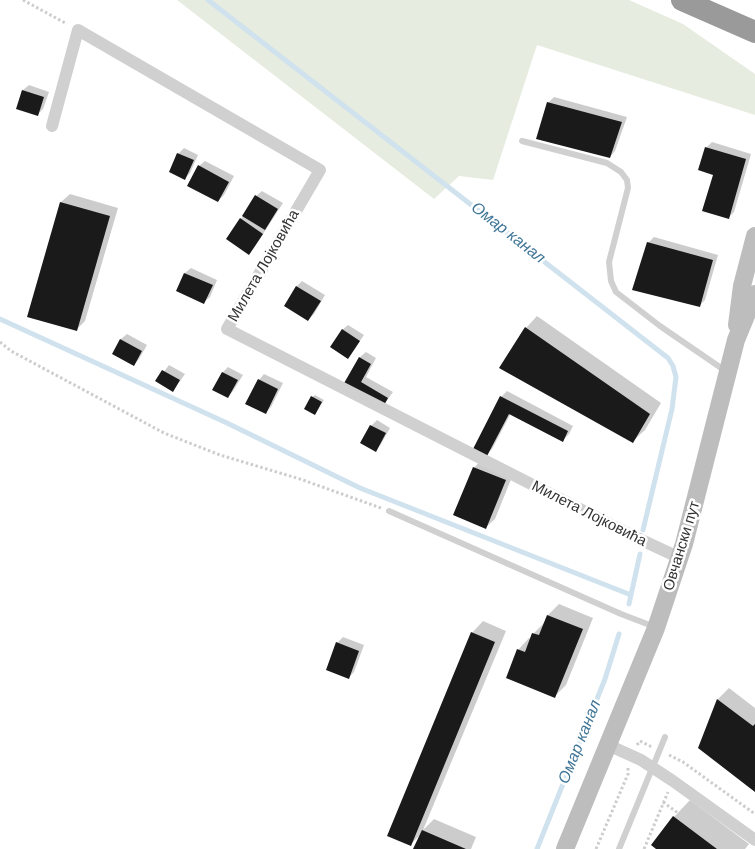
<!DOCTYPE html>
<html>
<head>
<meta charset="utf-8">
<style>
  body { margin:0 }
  canvas { display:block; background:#fff }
</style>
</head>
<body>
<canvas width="755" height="849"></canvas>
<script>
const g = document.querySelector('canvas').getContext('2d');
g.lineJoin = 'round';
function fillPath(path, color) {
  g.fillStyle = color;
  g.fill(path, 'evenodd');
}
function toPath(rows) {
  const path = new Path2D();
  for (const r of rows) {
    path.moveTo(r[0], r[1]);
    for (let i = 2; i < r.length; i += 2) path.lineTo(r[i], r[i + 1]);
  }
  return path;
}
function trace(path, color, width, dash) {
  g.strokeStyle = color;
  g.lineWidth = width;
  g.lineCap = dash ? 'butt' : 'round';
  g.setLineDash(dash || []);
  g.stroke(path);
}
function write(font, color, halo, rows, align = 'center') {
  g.font = font + ' Arial,sans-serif';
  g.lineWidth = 5;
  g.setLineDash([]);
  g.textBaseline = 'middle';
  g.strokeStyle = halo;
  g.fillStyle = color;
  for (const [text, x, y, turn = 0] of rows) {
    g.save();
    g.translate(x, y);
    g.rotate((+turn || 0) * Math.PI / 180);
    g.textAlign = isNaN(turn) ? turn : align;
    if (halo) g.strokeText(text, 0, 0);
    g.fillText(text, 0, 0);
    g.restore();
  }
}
fillPath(toPath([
  [177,0,629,0,683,24,755,74,755,115,537,45,493,180,459,176,434,199]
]), '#e6ecdf');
fillPath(toPath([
  [29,85,49,92,43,109,37,115,17,108,23,90],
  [554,97,627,117,615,151,610,157,548,103],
  [712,142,751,154,734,212,728,218,706,148],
  [184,148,198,155,190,173,185,178,178,154],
  [205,161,234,176,224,195,218,201,199,166],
  [262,191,283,203,254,248,249,253,241,219,256,196],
  [70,194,118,208,85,321,76,330,61,202],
  [654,237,718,255,705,300,700,305,648,243],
  [191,268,217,280,210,297,204,302,177,290,185,273],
  [302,281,325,295,314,314,308,320,285,306,297,286],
  [537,316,661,403,645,430,633,441,526,328],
  [348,325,364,335,348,358,342,330],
  [127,334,147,345,139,359,134,365,114,354,121,339],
  [366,352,376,358,366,377,393,392,383,406,345,385,360,357],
  [169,365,185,374,173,391,157,381],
  [228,367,243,375,233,391,228,397,214,389,223,372],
  [264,374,283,383,271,407,265,413,259,380],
  [507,391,573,426,569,434,563,440,511,413,492,449,486,455,501,397],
  [315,395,324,400,315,414,312,397],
  [377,420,390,428,381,444,376,450,371,426],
  [482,459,514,472,495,519,486,527,474,468],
  [559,604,593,618,566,685,555,696,518,650,529,638,531,639,534,633,545,622,548,615],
  [483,621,506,631,423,830,434,819,476,837,471,849,414,849,420,835,411,844,472,633],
  [343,637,364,645,354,672,349,677,337,643],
  [729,688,755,708,755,790,699,748,718,699],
  [690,800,749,844,745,849,658,849,674,817]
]), '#0003');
trace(toPath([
  [208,0,668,358,673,366,676,377,672,409,643,530],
  [0,319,227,423,360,488,631,595],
  [629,604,640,554],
  [537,849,605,679,619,634]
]), '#cfe2ee', 5);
fillPath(toPath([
  [22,90,44,97,38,116,16,109],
  [547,102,622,122,610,158,536,139],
  [705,147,746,159,729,219,702,211,713,175,698,170],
  [177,153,194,160,185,180,169,172],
  [198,165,229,182,218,202,187,186],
  [255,195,278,209,265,230,242,216],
  [60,202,110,216,77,331,27,317],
  [240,218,263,234,249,255,226,239],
  [647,242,713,260,700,307,632,290],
  [184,273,213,285,204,304,176,291],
  [296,286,321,301,308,321,284,306],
  [525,327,650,414,633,443,499,368],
  [342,329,360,341,348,359,330,347],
  [120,339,142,351,134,366,112,354],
  [359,357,371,364,361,382,388,398,383,407,343,385],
  [162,370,180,380,173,392,155,381],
  [222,372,238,380,228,398,212,390],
  [258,379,278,389,266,414,245,404],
  [311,396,322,402,315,415,304,409],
  [500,396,568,431,563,442,509,414,487,456,473,449],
  [370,425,386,433,376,452,360,443],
  [473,467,506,480,486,529,453,515],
  [547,615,583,629,555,698,506,678,517,649,525,652,532,633,539,635],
  [471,632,495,642,411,846,387,836],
  [336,642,359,651,349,679,326,670],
  [717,699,753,726,755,724,755,792,698,748],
  [673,816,717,849,656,849,651,845],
  [422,830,466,849,413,849]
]), '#1a1a1a');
trace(toPath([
  [23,0,67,24],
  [0,342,11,351,164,433,220,455,300,479,381,508],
  [637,745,640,741,652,747],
  [669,755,683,762,755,814],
  [663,802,727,849],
  [596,849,628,774,628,768],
  [644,849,668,792]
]), '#cdcdcd', 3, [2.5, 2.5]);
trace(toPath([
  [522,141,607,163,621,172,627,180,628,188,609,262,611,281,616,292,660,326,727,372],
  [389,511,621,614,655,627],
  [619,849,665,737]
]), '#d0d0d0', 6);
trace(toPath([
  [52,126,78,30,320,170,227,329,633,536,680,558],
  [608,745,641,760,673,781,755,840]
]), '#d0d0d0', 12);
trace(toPath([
  [737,325,742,286,755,236],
  [565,849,656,628,684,544,736,340,755,294]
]), '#bdbdbd', 18);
trace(toPath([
  [682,0,755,32]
]), '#9a9a9a', 22);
write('15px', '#333', '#fff', [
  ["Милета Лојковића",264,266,-60],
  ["Милета Лојковића",589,514,27],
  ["Овчански пут",682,546,-73]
]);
write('italic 16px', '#3f7597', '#fff', [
  ["Омар канал",508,233,38],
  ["Омар канал",580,742,-68]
]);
</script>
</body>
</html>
